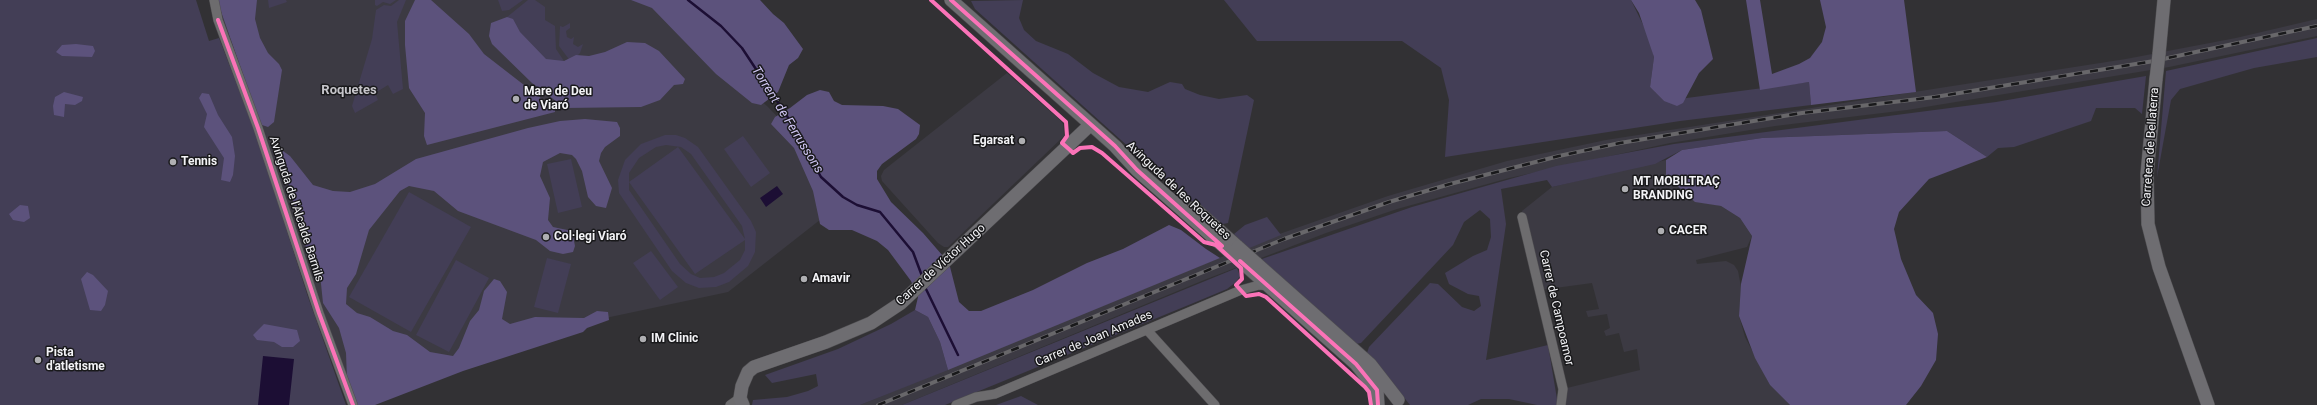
<!DOCTYPE html>
<html>
<head>
<meta charset="utf-8">
<style>
  body { margin:0 }
  canvas { display:block; background:#323134 }
</style>
</head>
<body>
<canvas width="2317" height="405"></canvas>
<script>
const g = document.querySelector('canvas').getContext('2d');
g.lineJoin = 'round';
function fillPath(path, color) {
  g.fillStyle = color;
  g.fill(path, 'evenodd');
}
function toPath(rows) {
  const path = new Path2D();
  for (const r of rows) {
    path.moveTo(r[0], r[1]);
    for (let i = 2; i < r.length; i += 2) path.lineTo(r[i], r[i + 1]);
  }
  return path;
}
function trace(path, color, width, dash) {
  g.strokeStyle = color;
  g.lineWidth = width;
  g.lineCap = dash ? 'butt' : 'round';
  g.setLineDash(dash || []);
  g.stroke(path);
}
function write(font, color, halo, rows, align = 'center') {
  g.font = font + ' Roboto,sans-serif';
  g.lineWidth = 3;
  g.setLineDash([]);
  g.textBaseline = 'middle';
  g.strokeStyle = halo;
  g.fillStyle = color;
  for (const [text, x, y, turn = 0] of rows) {
    g.save();
    g.translate(x, y);
    g.rotate((+turn || 0) * Math.PI / 180);
    g.textAlign = isNaN(turn) ? turn : align;
    if (halo) g.strokeText(text, 0, 0);
    g.fillText(text, 0, 0);
    g.restore();
  }
}
fillPath(toPath([
  [211,0,644,0,767,106,853,194,728,292,610,317,362,405,353,405],
  [2317,19,2317,36,2169,67,1907,110,1775,126,1670,143,1509,178,1397,209,1326,233,1204,280,902,405,860,405,1268,238,1388,196,1507,161,1606,140,2126,59,2236,38],
  [1007,73,1060,120,1063,124,1064,136,948,247,944,247,938,243,882,181,881,176,884,170],
  [1666,160,1667,175,1695,201,1721,206,1740,218,1752,236,1747,247,1696,260,1697,264,1726,261,1734,265,1738,271,1741,287,1739,316,1745,337,1770,385,1790,405,1564,405,1563,389,1640,370,1637,349,1624,352,1619,333,1606,336,1604,331,1610,328,1607,314,1588,317,1586,311,1599,309,1592,283,1540,290,1522,211,1552,187]
]), '#3c3a43');
fillPath(toPath([
  [0,0,196,0,209,41,219,38,257,137,307,294,346,405,0,405],
  [268,0,286,0,287,2,269,8],
  [375,0,396,0,390,4,383,2,377,6,375,5],
  [399,0,406,0,397,22,403,89,393,94,388,85,375,93,378,100,355,113,352,106,372,39,376,10,384,5,391,6],
  [498,0,523,0,509,10,502,11],
  [528,0,535,0,545,7,545,20,555,26,556,49,566,64,540,60,507,17],
  [1023,0,1019,18,1024,30,1036,41,1068,54,1093,73,1119,87,1148,92,1170,82,1182,84,1185,89,1200,95,1219,99,1247,95,1254,100,1228,223,1223,224,1216,222,1131,149,975,9,971,1],
  [1224,0,1631,0,1649,37,1654,57,1650,87,1664,101,1809,82,1811,105,1680,121,1445,157,1449,100,1441,68,1402,41,1257,41],
  [570,23,570,28,566,31,567,37,571,39,574,37,573,44,578,47,583,44,580,53,571,62,559,46,560,26,563,27],
  [2317,38,2317,57,2254,68,2180,89,2171,100,2157,177,2166,71],
  [2146,76,2142,114,2135,108,2096,108,2091,121,2014,147,1998,148,1987,157,1947,131,1762,138,1682,150,1655,164,1552,187,1547,180,1501,189,1506,224,1486,360,1548,345,1558,405,1537,405,1509,399,1481,399,1468,405,1410,405,1382,370,1366,356,1369,347,1430,283,1438,284,1462,307,1474,311,1481,306,1479,296,1468,294,1449,284,1445,273,1473,256,1487,250,1491,237,1490,219,1480,210,1464,222,1453,245,1361,343,1356,344,1259,260,1412,207,1556,166,1674,144,1996,102],
  [665,135,676,135,685,138,698,147,751,221,756,232,755,252,748,266,729,282,716,287,699,288,686,283,672,271,619,193,618,180,625,160,641,144],
  [666,145,681,147,691,154,742,226,745,239,678,147,629,182,695,274,745,240,745,250,740,260,724,273,714,277,700,278,691,274,680,264,629,190,629,173,639,158,656,147],
  [743,136,770,173,751,187,724,149],
  [571,159,582,207,558,213,547,164],
  [409,192,471,227,411,332,349,297],
  [1267,217,1281,235,1247,249,1234,234,1245,225],
  [651,251,678,287,660,300,633,263],
  [547,258,571,264,558,313,534,307],
  [456,260,489,278,449,352,416,335],
  [1237,268,1240,276,1236,282,1227,289,1191,304,945,405,902,405],
  [915,310,928,317,940,342,948,370,860,405,752,405,753,400,787,397,808,391,818,386,816,374,772,383,765,375,838,349,891,324],
  [1021,396,1038,405,996,405]
]), '#433e56');
fillPath(toPath([
  [217,0,257,0,255,19,260,38,268,53,279,64,282,70,274,122,268,127,262,125,259,120],
  [415,0,431,0,469,34,484,54,555,109,555,112,427,145,424,136,425,113,409,88,405,45,405,21],
  [631,0,760,0,773,14,784,23,803,49,798,58,789,65,778,92,761,105,752,103,716,74,652,8],
  [1631,0,1695,0,1701,10,1713,59,1699,73,1683,103,1677,106,1664,101,1650,87,1654,57,1639,13],
  [1746,0,1760,0,1772,74,1799,64,1810,58,1822,42,1826,27,1820,0,1904,0,1916,92,1811,105,1809,82,1760,90],
  [507,17,513,19,520,32,546,59,564,61,576,55,589,56,605,52,627,42,645,43,659,51,685,79,683,84,674,85,660,100,641,107,565,108,532,83,492,44,489,36,491,23],
  [76,44,93,46,95,51,92,57,62,56,56,52,62,45],
  [820,90,829,92,834,101,842,105,883,106,898,109,920,125,919,134,916,139,882,164,877,171,877,179,891,202,923,233,949,263,959,302,969,311,981,311,1033,290,1087,263,1123,249,1169,225,1181,230,1206,249,1220,258,948,370,940,342,928,317,915,310,918,297,911,281,888,250,877,241,852,230,829,230,820,224,813,191,794,148,771,124,775,117,790,108,807,95],
  [64,92,83,97,82,101,75,105,65,104,64,117,54,115,53,106,55,97],
  [202,93,209,94,218,115,232,137,235,156,233,175,230,182,221,180,224,158,204,127,207,114,199,98],
  [585,119,617,122,620,128,620,136,605,147,601,153,599,161,612,188,606,208,596,206,588,197,582,171,576,159,572,155,560,153,543,162,540,176,550,198,548,220,553,227,572,231,575,246,573,252,563,254,550,251,536,240,458,211,434,191,409,186,400,191,369,230,356,274,347,288,346,304,357,313,370,317,393,331,407,335,430,352,453,356,459,348,470,321,479,310,484,291,494,279,500,281,507,292,502,319,510,324,535,317,584,318,597,311,608,312,609,320,587,328,583,332,463,371,375,405,356,405,347,379,346,353,339,328,323,303,320,274,310,258,303,239,289,185,277,161,279,153,283,151,290,156,313,185,333,191,350,192,375,184,416,159,528,128,560,121],
  [1947,131,1987,157,1929,179,1899,212,1894,229,1901,259,1916,295,1933,313,1938,334,1936,360,1921,386,1906,405,1790,405,1770,385,1755,358,1739,316,1741,284,1752,236,1740,218,1721,206,1695,202,1666,175,1666,160,1682,150,1762,138],
  [20,205,28,206,30,218,24,222,13,220,9,214],
  [87,272,93,275,108,291,105,305,101,311,90,310,81,279],
  [264,324,297,330,300,341,293,347,282,347,274,342,257,340,253,335]
]), '#5c527c');
fillPath(toPath([
  [777,186,783,194,766,207,760,198],
  [263,356,294,359,289,405,258,405]
]), '#1c0e34');
trace(toPath([
  [688,0,721,26,742,48,787,116,821,177,843,197,857,205,880,212,913,252,922,276],
  [925,287,958,355]
]), '#1c0e34', 2.5);
const street = toPath([
  [214,0,218,20,258,128,319,313,353,405],
  [1522,217,1563,389,1561,405],
  [1147,330,1215,405],
  [730,405,740,398],
  [956,405,976,397,995,394,1241,290,1259,285,1269,286]
]);
const secondary = toPath([
  [951,0,1115,146,1137,170,1229,251],
  [2159,54,2164,0],
  [2156,79,2147,174,2148,224,2159,267,2208,405],
  [1194,208,1238,247],
  [1256,263,1370,364,1398,400],
  [1246,266,1356,364,1377,390,1378,405],
  [743,405,740,398,742,386,748,372,754,367,826,342,871,323,901,303,1089,126]
]);
trace(street, '#4e4d50', 10);
trace(secondary, '#4e4d50', 14);
trace(street, '#6d6c6e', 9);
trace(secondary, '#6e6d71', 13);
const rail = toPath([
  [878,405,1284,239,1389,202,1450,184,1559,156,1620,143,1802,113,1935,97,2154,61,2317,26]
]);
trace(rail, '#68676a', 4);
trace(rail, '#19191b', 2.5, [8]);
const secondaryBridge = toPath([
  [2156,79,2159,54],
  [1238,247,1256,263],
  [1229,251,1246,266]
]);
trace(secondaryBridge, '#4e4d50', 14, []);
trace(secondaryBridge, '#6e6d71', 13);
trace(toPath([
  [931,0,1066,122,1067,136,1062,143,1070,150,1073,153,1080,148,1092,147,1102,153,1204,242,1216,245,1241,268,1242,279,1236,285,1246,296,1259,294,1266,297,1365,387,1369,392,1371,405],
  [951,0,1115,146,1137,170,1222,246],
  [218,20,258,128,319,313,353,405],
  [1240,261,1356,364,1377,390,1378,405]
]), '#fb73b8', 4);
for (const [x, y, r, color] of [
  [516,99,4,"#afafb2"],
  [1022,141,4,"#afafb2"],
  [173,162,4,"#afafb2"],
  [1625,189,4,"#afafb2"],
  [1661,231,4,"#afafb2"],
  [546,237,4,"#afafb2"],
  [804,279,4,"#afafb2"],
  [643,339,4,"#afafb2"],
  [38,360,4,"#afafb2"]
]) {
  const dot = new Path2D();
  dot.arc(x, y, r, 0, 2 * Math.PI);
  g.fillStyle = color;
  g.fill(dot);
  trace(dot, '#19191b', 1.5);
}
write('bold 12px', '#f3f3f6', '#19191b', [
  ["Mare de Deu",524,92],
  ["de Viaró",524,106],
  ["Egarsat",1014,141,"right"],
  ["Tennis",181,162],
  ["MT MOBILTRAÇ",1633,182],
  ["BRANDING",1633,196],
  ["CACER",1669,231],
  ["Col·legi Viaró",554,237],
  ["Amavir",812,279],
  ["IM Clinic",651,339],
  ["Pista",46,353],
  ["d'atletisme",46,367]
], 'left');
write('12px', '#f3f3f6', '#19191b', [
  ["Carretera de Bellaterra",2151,147,-86],
  ["Avinguda de les Roquetes",1178,191,43],
  ["Avinguda de l'Alcalde Barnils",296,209,72],
  ["Carrer de Víctor Hugo",941,265,-42],
  ["Carrer de Campoamor",1556,308,77],
  ["Carrer de Joan Amades",1094,339,-23]
]);
write('bold 13px', '#c6c5ca', '#19191b', [
  ["Roquetes",349,91]
]);
write('italic 13px', '#d2c8f6', '#19191b', [
  ["Torrent de Ferrussons",787,120,58]
]);
</script>
</body>
</html>
